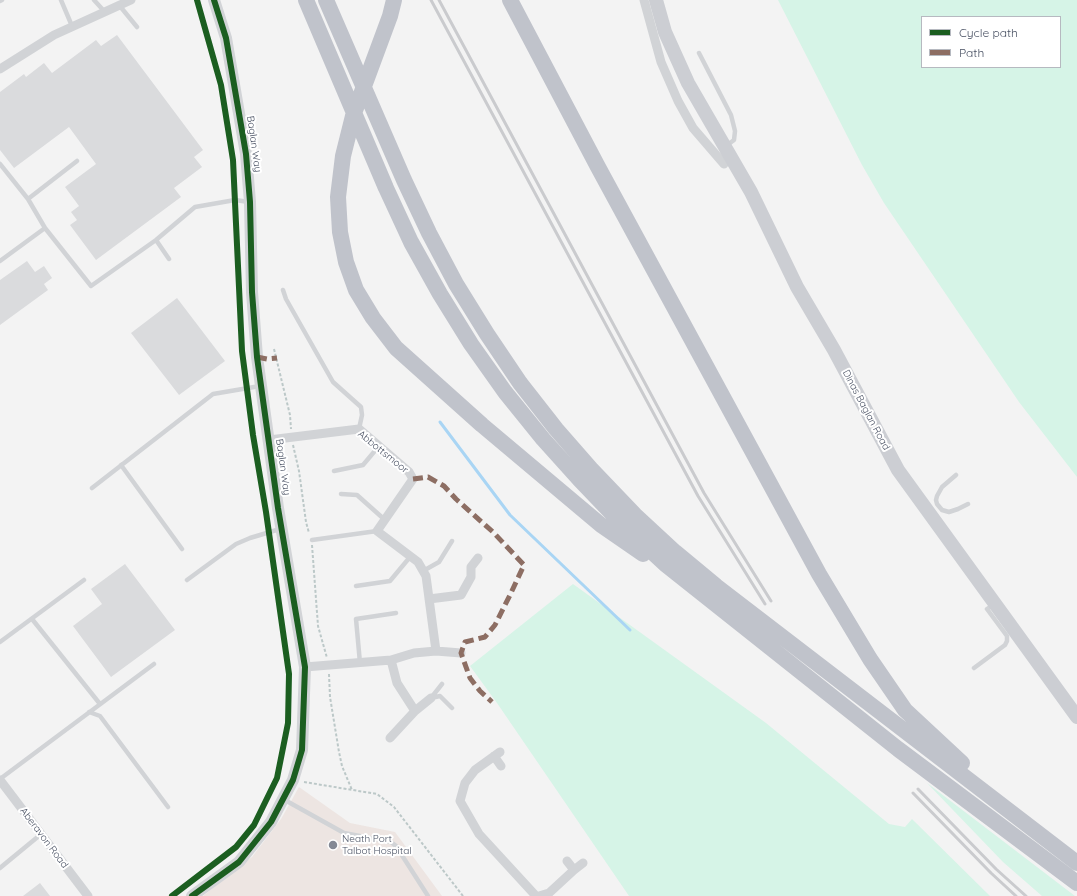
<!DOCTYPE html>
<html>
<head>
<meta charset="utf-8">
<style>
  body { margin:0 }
  #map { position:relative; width:1077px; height:896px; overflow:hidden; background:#f3f3f3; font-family:Quicksand,sans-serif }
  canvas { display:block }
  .legend { position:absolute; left:921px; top:16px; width:140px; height:52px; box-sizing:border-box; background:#fff; border:1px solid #b6b9c0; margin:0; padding:5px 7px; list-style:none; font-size:12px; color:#485062 }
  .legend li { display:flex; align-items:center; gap:8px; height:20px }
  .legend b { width:20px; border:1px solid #b6b9c0 }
</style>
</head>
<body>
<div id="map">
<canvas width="1077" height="896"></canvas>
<ul class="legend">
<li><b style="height:5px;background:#1b5e20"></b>Cycle path</li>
<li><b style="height:5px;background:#8d6e63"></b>Path</li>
</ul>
</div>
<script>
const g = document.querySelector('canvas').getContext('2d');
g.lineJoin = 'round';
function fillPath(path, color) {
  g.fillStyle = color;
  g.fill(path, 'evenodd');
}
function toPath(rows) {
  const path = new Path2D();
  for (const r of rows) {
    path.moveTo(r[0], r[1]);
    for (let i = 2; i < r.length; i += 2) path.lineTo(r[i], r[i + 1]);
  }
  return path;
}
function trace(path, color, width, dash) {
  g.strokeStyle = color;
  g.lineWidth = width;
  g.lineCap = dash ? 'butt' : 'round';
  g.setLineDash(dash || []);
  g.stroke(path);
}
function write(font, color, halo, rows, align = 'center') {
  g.font = font + ' Quicksand,sans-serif';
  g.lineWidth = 4;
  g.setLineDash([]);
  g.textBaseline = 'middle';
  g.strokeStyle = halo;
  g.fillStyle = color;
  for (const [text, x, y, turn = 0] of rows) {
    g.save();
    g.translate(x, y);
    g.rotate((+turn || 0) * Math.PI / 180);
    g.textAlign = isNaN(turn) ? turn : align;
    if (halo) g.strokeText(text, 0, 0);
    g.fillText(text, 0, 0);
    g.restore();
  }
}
fillPath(toPath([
  [299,787,350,823,395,832,442,896,203,896,252,857,281,819]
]), '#ede5e2');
fillPath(toPath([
  [778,0,1077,0,1077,477,1019,402,884,203,862,165],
  [922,17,1060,17,1060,67,922,67],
  [573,584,766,723,889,824,905,827,912,819,990,896,629,896,497,703,470,666],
  [927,783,1075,896,1042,896,1003,862]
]), '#d6f4e7');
trace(toPath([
  [440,422,510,515,630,630]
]), '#a9d5f4', 3);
fillPath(toPath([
  [117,35,203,150,194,157,202,167,174,188,181,197,96,260,70,225,77,220,71,212,79,206,65,187,96,164,69,127,14,168,0,150,0,92,24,74,26,77,44,63,52,73,96,40,101,46],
  [27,261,35,272,44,266,52,278,44,284,48,290,0,325,0,280],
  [177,298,225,361,179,395,131,333],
  [125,564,175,630,111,677,73,626,102,604,91,589],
  [40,883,50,896,23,896]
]), '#dadbdd');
trace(toPath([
  [274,349,290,415,291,429],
  [293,445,299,471,306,522,309,533],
  [312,545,318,626,327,658],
  [329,674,330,697,339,752,342,766,352,790],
  [304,782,377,794,394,807,463,896]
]), '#bcc8c8', 2, [3, 2]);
trace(toPath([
  [61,0,72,26],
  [94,0,104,11],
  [0,1,2,0],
  [119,5,137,27],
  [699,53,731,115,735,131,734,140,726,146],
  [0,164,28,199,45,228,91,286,156,240,195,207,235,200,249,202],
  [28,199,77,161],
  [156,240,169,259],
  [0,261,45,228],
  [283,290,286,299,333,382,361,407,362,415,359,429],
  [121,465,182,549],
  [334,471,363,465,379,446],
  [956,475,942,487,937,496,936,500,937,504,942,510,949,512,958,509,968,504],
  [92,488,213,394,260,386],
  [341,494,357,495,385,520],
  [312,540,377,531],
  [423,571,439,562,452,541],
  [187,580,236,544,250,538,280,529],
  [356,586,390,581,410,557],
  [32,619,100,704],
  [0,642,84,580],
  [360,663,356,619,396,613],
  [974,668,1005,645,1007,641,1007,636,987,609,993,605],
  [442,684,431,698,440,696,452,708],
  [89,712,100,716,168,807],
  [0,779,154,664],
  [283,799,344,833,391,842,396,846,428,896],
  [0,868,40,835]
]), '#d1d3d6', 4.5);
trace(toPath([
  [644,0,661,62,678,101,693,128,724,164],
  [0,69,54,35,131,0],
  [269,440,359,429,409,472,413,479,377,531,418,562,426,576,436,651,414,653,391,660,305,667],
  [429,599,461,595,471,577,471,567,478,558],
  [436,651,461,653],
  [391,660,397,683,415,711],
  [390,738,415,711,431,698],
  [500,752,475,770,465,783,460,801,479,834,536,896],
  [494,756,501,766],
  [0,780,88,896],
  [567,861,574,870],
  [539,896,549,893,574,870,583,863]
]), '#d1d3d6', 9);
trace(toPath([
  [192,896,239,862,271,822,293,780,302,750,305,667,278,508,257,357,252,292,250,202,246,154,226,38,214,0]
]), '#d2d4d7', 12);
trace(toPath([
  [656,0,665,32,688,83,751,192,797,287,834,350,898,470,1077,717]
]), '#ccced3', 14);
trace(toPath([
  [306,0,386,188,411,242,440,294,471,344,505,392,543,439,579,479,624,526,665,564,898,749,1077,883],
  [326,0,404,180,429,233,456,284,487,334,520,383,556,429,591,469,635,515,675,552,716,586,1077,863],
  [394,0,390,16,353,116,343,156,338,197,340,232,346,262,356,290,373,318,396,348,482,425,601,525,643,554],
  [510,0,598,167,819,574,870,659,905,710,962,763]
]), '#c0c3cb', 16);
trace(toPath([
  [431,0,698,496,765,604],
  [439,0,704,493,771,601],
  [918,789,996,869,1026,896],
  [913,793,991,873,1016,896]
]), '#cacbce', 3);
trace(toPath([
  [257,357,267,359,277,358],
  [413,479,428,477,444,486,456,499,493,532,524,565,510,595,495,625,485,637,465,642,461,653,470,678,480,691,492,702]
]), '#8d6e63', 5, [10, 5]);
trace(toPath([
  [172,896,236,847,254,825,277,778,288,723,289,674,266,512,253,435,242,351,233,160,221,85,197,0],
  [192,896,239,862,271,822,293,780,302,750,305,667,278,508,257,357,252,292,250,202,246,154,226,38,214,0]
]), '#1b5e20', 6);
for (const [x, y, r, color] of [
  [333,845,5,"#848995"]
]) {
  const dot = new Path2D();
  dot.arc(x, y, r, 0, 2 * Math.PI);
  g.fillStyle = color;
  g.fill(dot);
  trace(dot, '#fff', 1.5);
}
write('10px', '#485062', '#fff', [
  ["Baglan Way",254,144,82],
  ["Dinas Baglan Road",866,410,62],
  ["Abbottsmoor",383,452,39],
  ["Baglan Way",283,467,82],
  ["Aberavon Road",44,838,53]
]);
write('10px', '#485062', '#fff', [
  ["Neath Port",342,839],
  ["Talbot Hospital",342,851]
], 'left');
</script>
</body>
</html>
